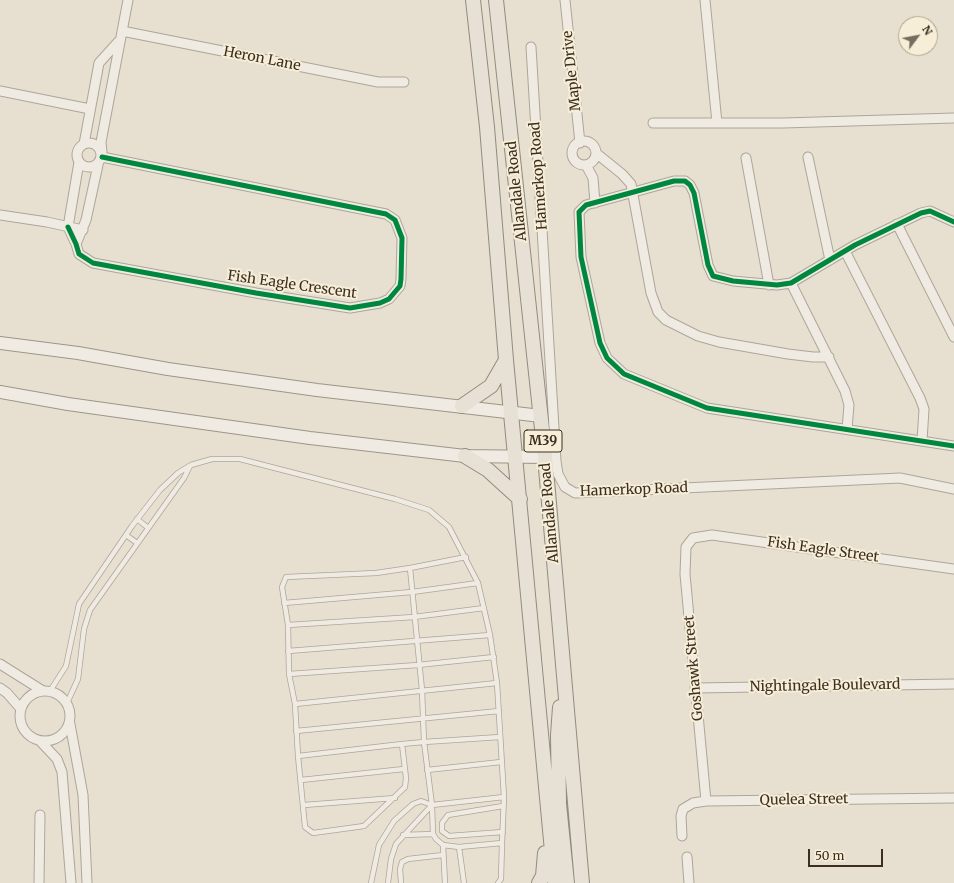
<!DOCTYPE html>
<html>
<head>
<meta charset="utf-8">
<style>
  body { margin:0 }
  #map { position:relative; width:954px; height:883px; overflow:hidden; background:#e7e0d1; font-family:Merriweather,serif }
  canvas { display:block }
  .north { position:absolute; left:898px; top:16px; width:40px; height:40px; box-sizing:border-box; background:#f7eed8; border:1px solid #ada18e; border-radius:50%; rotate:58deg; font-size:11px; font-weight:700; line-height:16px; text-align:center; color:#3d2e20 }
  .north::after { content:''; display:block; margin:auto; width:14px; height:18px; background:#786c5e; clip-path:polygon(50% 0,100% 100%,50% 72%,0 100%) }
  .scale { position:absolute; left:808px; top:849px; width:75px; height:18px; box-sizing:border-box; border:2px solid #3d2e20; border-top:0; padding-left:5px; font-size:12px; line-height:14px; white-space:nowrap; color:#3d2e20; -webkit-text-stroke:3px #f7eed8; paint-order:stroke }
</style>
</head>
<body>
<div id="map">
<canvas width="954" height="883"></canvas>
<div class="north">N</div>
<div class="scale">50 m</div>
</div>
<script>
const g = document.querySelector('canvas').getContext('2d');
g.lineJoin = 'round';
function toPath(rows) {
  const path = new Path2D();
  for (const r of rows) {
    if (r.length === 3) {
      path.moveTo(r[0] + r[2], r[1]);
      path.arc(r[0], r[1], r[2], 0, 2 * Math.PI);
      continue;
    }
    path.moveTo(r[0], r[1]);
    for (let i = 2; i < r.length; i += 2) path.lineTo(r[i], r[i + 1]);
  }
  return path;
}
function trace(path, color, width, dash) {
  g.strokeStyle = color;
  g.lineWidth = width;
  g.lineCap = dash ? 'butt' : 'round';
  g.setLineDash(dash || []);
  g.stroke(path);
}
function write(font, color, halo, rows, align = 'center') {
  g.font = font + ' Merriweather,serif';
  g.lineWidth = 4;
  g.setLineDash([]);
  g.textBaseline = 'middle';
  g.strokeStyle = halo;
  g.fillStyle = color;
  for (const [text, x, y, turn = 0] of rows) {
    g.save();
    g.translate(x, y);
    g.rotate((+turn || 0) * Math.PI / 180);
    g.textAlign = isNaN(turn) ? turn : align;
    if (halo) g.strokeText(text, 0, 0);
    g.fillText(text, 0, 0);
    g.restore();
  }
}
const lane = toPath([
  [137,519,147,527],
  [126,535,137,543],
  [284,603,412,592,478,583],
  [288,625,414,617,484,608],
  [288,651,490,635],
  [289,674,418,665,494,657],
  [50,691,66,666,79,604,132,526,160,490,178,473,191,465,212,459,240,459,395,499,429,510,449,527,478,583,490,635,497,683,504,797],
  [67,703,78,679,84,629,90,610,184,478,190,466],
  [295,704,497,683],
  [296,731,499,711],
  [402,744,424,742,422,690,410,568],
  [298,756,402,744,406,778,405,787,364,826,313,833,305,827,298,756,295,704,289,674,288,625,282,587,286,577,376,573,410,568,466,557],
  [427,770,501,762],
  [301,780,404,769],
  [304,805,395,798],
  [503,806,448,815,442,823,442,831,449,836,503,832],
  [403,835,433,834],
  [443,845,445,883],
  [459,847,464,883],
  [371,883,379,845,394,821,413,804,421,801,432,805,504,797,502,843,459,847,443,845,436,839,433,834,432,805,424,742,500,737],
  [388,883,391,859,396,844,432,805],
  [401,883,400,869,402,862,408,859,443,855],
  [498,883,501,879,502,843]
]);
const street = toPath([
  [565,0,580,143],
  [705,0,717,123],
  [122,31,378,82,404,82],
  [531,47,556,461,558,474,565,487,575,493,900,478,954,489],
  [0,91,90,109],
  [653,123,783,123,954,118],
  [584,153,12],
  [89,155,12],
  [84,144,99,63,118,42],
  [102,152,101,142,128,0],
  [596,153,622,174,631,184,651,293,658,312,666,320,698,336,719,342,788,354,813,357,829,357],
  [808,157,830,260],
  [746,158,769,285],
  [586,165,593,178,595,203],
  [0,215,47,222,83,230],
  [954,222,930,211,921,213,855,245,791,283,777,285,733,281,713,276,708,265,694,193,690,185,685,181,674,181,586,205,579,212,581,257,600,343,607,358,624,374,707,408,954,446],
  [897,224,954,337],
  [68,227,76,244,79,254,93,263,256,293,350,308,380,303,389,299,400,286,401,279,402,238,395,220,386,214,102,157],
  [68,227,79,162],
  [76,244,86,220,98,165],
  [845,251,920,398,924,409,922,441],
  [791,283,845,391,849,405,847,429],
  [0,664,43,691],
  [0,688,7,693,21,709],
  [695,688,954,684],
  [45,716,25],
  [70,724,83,795,87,883],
  [41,742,57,759,62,772,71,883],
  [706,801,685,574,686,547,693,538,712,535,954,569],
  [682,836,681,816,683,809,693,803,706,801,954,798],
  [687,857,689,883],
  [39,883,40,815]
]);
const secondary = toPath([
  [0,343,78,353,168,369,317,390,541,416],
  [0,392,68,404,310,438,465,456,545,457]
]);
const primary = toPath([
  [473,0,487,127,506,360,555,883],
  [496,0,545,457,582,883],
  [462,406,491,386,506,360],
  [465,456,488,470,520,499],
  [560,707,558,735,559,804,567,883],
  [539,883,543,876,545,853]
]);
trace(lane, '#ada599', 6);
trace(street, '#ada599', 11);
trace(secondary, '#9c958a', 14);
trace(primary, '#928b80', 16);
trace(lane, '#efebe3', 4.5);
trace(street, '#efebe3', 9);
trace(secondary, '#efebe3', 12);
trace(primary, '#e6e1d4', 14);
trace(toPath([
  [954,222,930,211,921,213,855,245,791,283,777,285,733,281,713,276,708,265,694,193,690,185,685,181,674,181,586,205,579,212,581,257,600,343,607,358,624,374,707,408,954,446],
  [68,227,76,244,79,254,93,263,256,293,350,308,380,303,389,299,400,286,401,279,402,238,395,220,386,214,102,157]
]), '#00873e', 5);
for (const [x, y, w] of [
  [543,441,38]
]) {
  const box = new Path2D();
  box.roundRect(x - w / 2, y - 11, w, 22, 3);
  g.fillStyle = '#f7eed8';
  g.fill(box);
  trace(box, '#3d2e20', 1);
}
write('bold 13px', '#3d2e20', null, [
  ["M39",543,441]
]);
write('14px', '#3d2e20', '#f7eed8', [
  ["Heron Lane",262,59,11],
  ["Maple Drive",572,71,-96],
  ["Hamerkop Road",539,176,-94],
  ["Allandale Road",517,191,-96],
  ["Fish Eagle Crescent",292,285,8],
  ["Hamerkop Road",634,490,-2],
  ["Allandale Road",550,513,-95],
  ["Fish Eagle Street",823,550,8],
  ["Goshawk Street",694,668,-95],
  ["Nightingale Boulevard",825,686,-1],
  ["Quelea Street",804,800,-1]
]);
</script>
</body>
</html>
